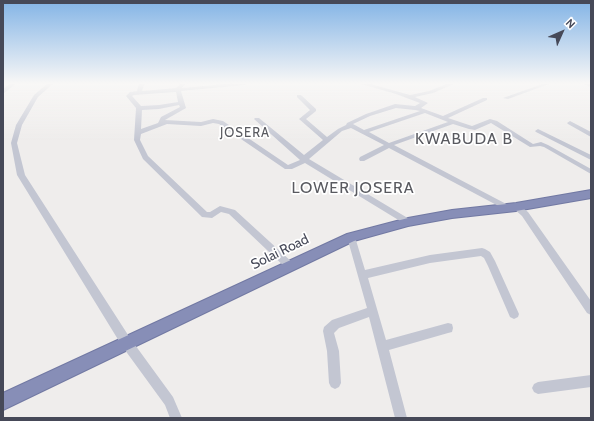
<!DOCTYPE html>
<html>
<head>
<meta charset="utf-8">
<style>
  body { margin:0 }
  #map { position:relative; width:594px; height:421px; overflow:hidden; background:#efedec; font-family:Cabin,sans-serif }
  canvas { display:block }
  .frame { position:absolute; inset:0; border:4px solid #464958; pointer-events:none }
  .north { position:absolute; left:542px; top:12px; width:40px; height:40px; -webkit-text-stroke:3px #fff; paint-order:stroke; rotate:45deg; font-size:11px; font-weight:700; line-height:16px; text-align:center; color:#464958 }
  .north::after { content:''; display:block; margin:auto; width:14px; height:18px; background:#464958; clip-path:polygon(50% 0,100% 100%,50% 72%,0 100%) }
</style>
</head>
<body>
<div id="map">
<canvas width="594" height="421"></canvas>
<div class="frame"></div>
<div class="north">N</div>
</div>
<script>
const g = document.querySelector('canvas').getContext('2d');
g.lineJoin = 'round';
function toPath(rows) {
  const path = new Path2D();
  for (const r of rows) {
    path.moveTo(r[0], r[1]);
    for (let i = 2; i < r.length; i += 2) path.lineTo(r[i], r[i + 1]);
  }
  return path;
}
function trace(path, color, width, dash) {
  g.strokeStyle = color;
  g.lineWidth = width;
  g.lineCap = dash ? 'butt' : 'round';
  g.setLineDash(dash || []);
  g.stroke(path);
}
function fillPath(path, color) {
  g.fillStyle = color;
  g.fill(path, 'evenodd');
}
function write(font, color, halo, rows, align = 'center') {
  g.font = font + ' Cabin,sans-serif';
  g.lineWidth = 3.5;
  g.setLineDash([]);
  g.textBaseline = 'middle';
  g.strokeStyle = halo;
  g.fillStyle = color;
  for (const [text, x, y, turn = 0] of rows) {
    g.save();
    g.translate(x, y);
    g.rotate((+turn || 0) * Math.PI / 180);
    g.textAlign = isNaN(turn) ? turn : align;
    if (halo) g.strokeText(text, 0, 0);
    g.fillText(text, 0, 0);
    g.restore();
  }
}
const highway = toPath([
  [591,190,591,198,516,211,452,218,408,226,354,241,3,410,3,393,347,234,408,218,452,210,516,203,591,190]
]);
trace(highway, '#7279a3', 2);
fillPath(toPath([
  [11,83,17,83,3,94,3,89,11,83],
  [48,83,54,83,38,97,22,125,17,143,25,175,130,338,173,397,182,418,170,418,165,405,122,346,17,175,11,143,16,125,34,95,48,83],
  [139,83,145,83,142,91,176,88,181,83,186,83,182,88,234,83,247,83,245,85,181,91,186,108,165,120,201,122,213,119,223,121,288,165,300,160,254,119,255,118,259,118,304,155,323,140,299,119,310,110,297,97,297,95,301,95,316,109,316,111,306,119,327,137,338,129,346,125,347,123,366,114,395,104,415,106,420,103,396,94,361,84,361,83,367,83,410,95,429,91,449,83,454,83,454,84,433,93,415,97,428,103,421,108,443,116,483,98,487,98,487,100,448,118,472,126,490,119,497,121,533,144,541,142,548,145,591,169,591,174,544,147,540,146,530,147,491,123,475,130,469,129,453,124,394,145,512,207,516,204,519,205,528,212,591,301,591,315,587,313,522,216,513,208,509,211,506,210,389,148,364,161,360,161,359,159,360,157,384,145,351,128,342,131,309,159,411,220,412,222,411,224,405,224,305,163,292,169,285,169,219,124,213,123,201,126,167,124,141,134,140,140,148,156,207,212,210,212,220,206,235,210,293,263,295,266,293,269,290,270,287,269,229,214,221,212,212,218,202,217,143,159,134,140,136,108,126,96,130,92,137,91,139,83],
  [176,92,178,102,159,105,141,106,132,96,134,95,176,92],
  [179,105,180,107,161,117,158,123,141,129,142,110,159,109,179,105],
  [396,108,415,110,420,111,364,130,353,124,370,116,396,108],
  [425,113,448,122,389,143,369,132,425,113],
  [545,83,552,83,508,99,503,98,545,83],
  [582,83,591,83,591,87,583,84,582,83],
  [570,121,591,132,591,137,568,124,567,123,570,121],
  [538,129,591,155,591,160,536,132,535,131,538,129],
  [351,234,354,235,355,237,365,270,430,255,482,248,485,249,490,252,495,261,519,314,518,317,514,319,510,317,488,266,484,258,481,256,430,263,368,278,386,340,448,323,452,324,453,328,452,332,448,333,389,350,407,418,395,418,369,317,339,328,334,333,339,351,341,383,339,387,335,389,331,387,329,383,327,351,323,331,324,327,332,320,367,308,347,237,348,235,351,234],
  [591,375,591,387,538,394,534,392,532,388,534,384,538,382,591,375]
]), '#c3c6d2');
fillPath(highway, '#878eb7');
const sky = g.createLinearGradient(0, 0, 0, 141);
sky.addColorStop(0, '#83b4e6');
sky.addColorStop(0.59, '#f8f7f6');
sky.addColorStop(1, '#f8f7f600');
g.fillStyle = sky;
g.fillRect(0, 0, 594, 141);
g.letterSpacing = '1px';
write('13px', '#595a60', '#fff', [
  ["JOSERA",245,133]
]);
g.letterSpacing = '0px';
write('14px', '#464958', '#fff', [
  ["Solai Road",280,252,-26]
]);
g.letterSpacing = '1px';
write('16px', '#595a60', '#fff', [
  ["KWABUDA B",464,139],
  ["LOWER JOSERA",353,188]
]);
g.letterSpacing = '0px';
</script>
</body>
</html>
